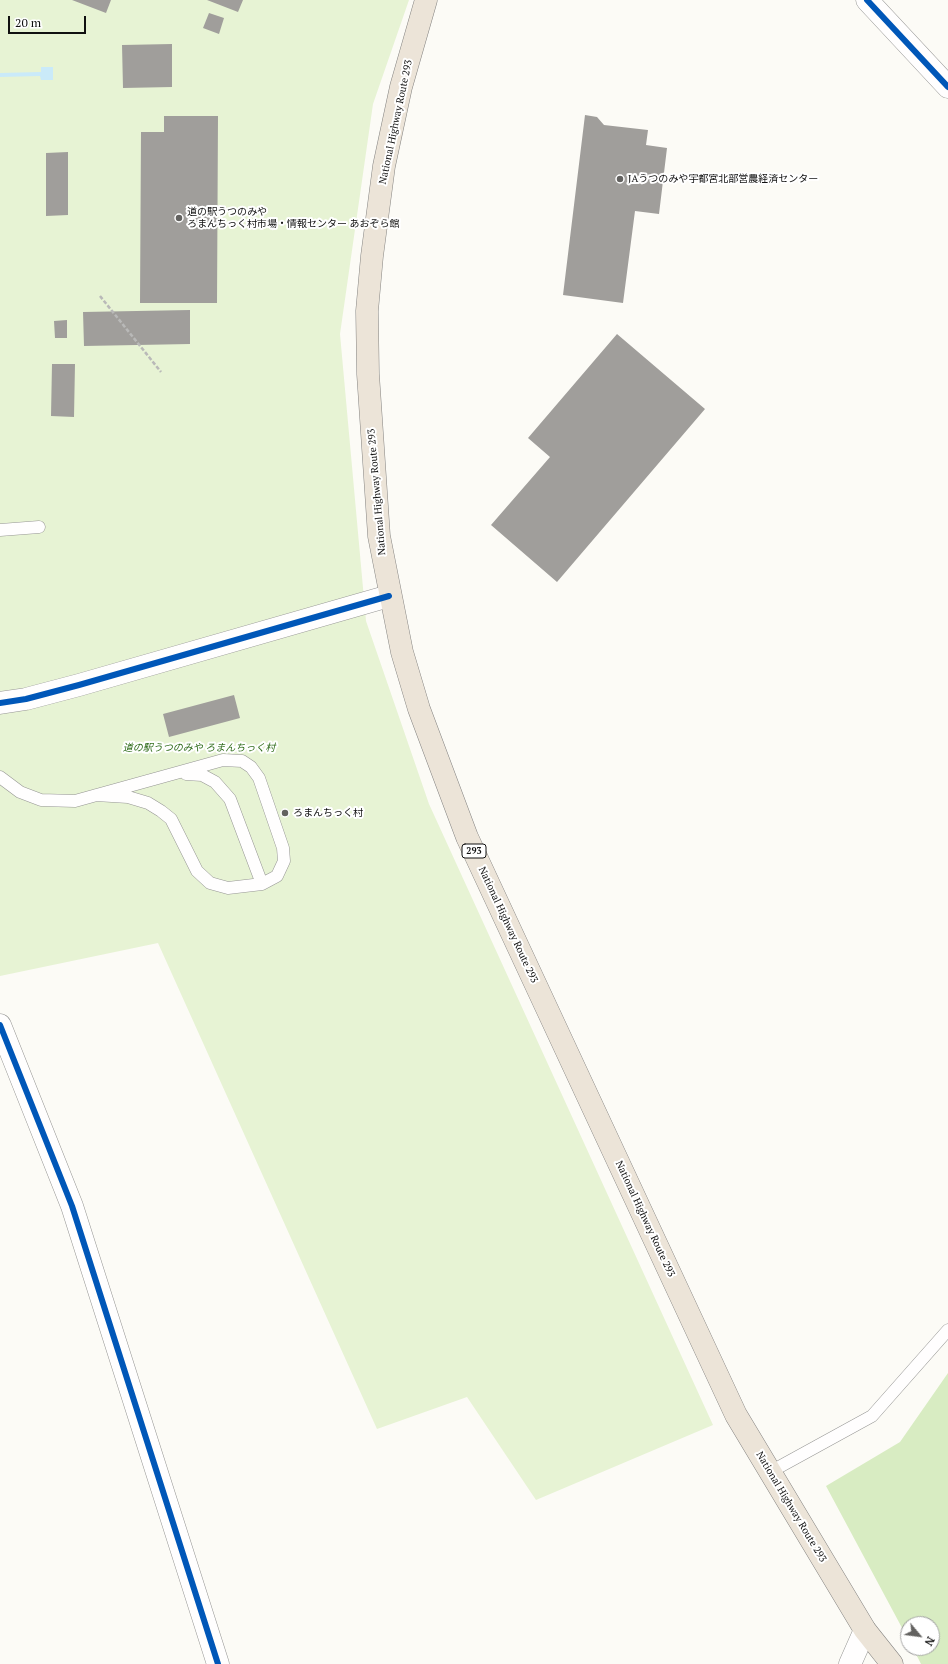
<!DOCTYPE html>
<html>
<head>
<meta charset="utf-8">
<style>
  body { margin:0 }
  #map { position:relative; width:948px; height:1664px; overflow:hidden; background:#fcfbf6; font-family:"PT Serif",serif }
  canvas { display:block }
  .north { position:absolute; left:900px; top:1616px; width:40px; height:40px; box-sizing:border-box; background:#fff; border:1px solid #9f9f9f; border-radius:50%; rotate:119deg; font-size:11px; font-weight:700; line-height:16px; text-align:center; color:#101010 }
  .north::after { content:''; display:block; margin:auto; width:14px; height:18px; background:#636260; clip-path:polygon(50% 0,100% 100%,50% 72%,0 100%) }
  .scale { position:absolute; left:8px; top:16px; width:78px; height:18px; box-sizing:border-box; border:2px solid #101010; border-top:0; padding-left:5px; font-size:12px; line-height:14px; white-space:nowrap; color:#101010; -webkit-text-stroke:3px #fff; paint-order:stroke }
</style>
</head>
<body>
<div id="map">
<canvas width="948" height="1664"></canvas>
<div class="north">N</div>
<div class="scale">20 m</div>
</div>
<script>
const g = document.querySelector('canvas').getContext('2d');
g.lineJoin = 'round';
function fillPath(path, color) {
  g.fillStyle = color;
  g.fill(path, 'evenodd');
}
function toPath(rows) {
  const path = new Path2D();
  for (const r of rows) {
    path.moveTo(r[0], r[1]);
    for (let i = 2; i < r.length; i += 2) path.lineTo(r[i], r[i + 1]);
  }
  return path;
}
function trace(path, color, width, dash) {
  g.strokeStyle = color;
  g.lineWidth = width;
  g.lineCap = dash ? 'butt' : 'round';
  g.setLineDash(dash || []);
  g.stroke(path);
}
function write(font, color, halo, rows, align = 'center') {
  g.font = font + ' "PT Serif","Noto Sans JP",serif';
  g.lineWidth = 4;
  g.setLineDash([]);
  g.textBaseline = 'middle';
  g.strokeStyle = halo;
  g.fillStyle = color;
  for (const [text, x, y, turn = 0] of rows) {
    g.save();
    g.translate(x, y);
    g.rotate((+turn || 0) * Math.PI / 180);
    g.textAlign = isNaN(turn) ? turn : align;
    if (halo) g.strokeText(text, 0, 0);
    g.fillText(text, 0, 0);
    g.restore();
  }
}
fillPath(toPath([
  [0,0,409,0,373,104,340,334,366,621,429,804,713,1425,536,1500,467,1397,377,1429,158,943,0,976]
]), '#e7f3d4');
fillPath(toPath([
  [948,1373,948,1664,921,1664,913,1648,932,1648,932,1624,908,1624,908,1639,826,1486,900,1442]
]), '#d8ecc2');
fillPath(toPath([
  [41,67,53,67,53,80,41,80,40,76,0,77,0,73,41,72]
]), '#caeaf9');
fillPath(toPath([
  [72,0,111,0,106,13],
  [207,0,243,0,238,12],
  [209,13,224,18,219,34,203,28],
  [172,44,172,87,123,88,122,45],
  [585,115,597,117,604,125,648,130,646,145,667,148,659,214,635,211,623,303,563,295],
  [164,116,218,116,217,303,140,303,141,132,164,132],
  [68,152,68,215,46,216,46,153],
  [190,310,190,344,84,346,83,312],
  [67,320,67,338,55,338,54,321],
  [617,334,705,409,557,582,491,525,550,457,528,438],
  [52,364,75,364,74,417,51,416],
  [234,695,240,718,169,737,163,714]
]), '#a09e9b');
const service = toPath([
  [0,530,39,527],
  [186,774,202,775,215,782,230,799,262,884],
  [0,777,20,792,41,800,75,801,223,760,242,761,251,767,259,778,283,848,284,861,277,876,262,884,228,888,210,883,197,871,171,819,161,811,148,803,128,797,96,795],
  [770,1472,872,1416,948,1330]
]);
const minor = toPath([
  [867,0,948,87],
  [0,1025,72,1206,218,1664],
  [850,1664,865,1630]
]);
const tertiary = toPath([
  [0,703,26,699,79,685,389,596]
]);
const trunk = toPath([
  [426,0,401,87,384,166,372,256,367,311,368,374,379,536,402,652,419,709,467,837,736,1415,865,1630,892,1664]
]);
trace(service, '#969694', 13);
trace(minor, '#969694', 23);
trace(tertiary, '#969694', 23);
trace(trunk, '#848381', 23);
trace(toPath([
  [100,296,161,372]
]), '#b9b9b8', 2.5, [4, 2]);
trace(service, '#fffefe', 12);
trace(minor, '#fffefe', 22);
trace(tertiary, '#fffefe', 22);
trace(trunk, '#ece4d8', 22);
trace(toPath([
  [867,0,948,87],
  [0,703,26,699,79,685,389,596],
  [0,1025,72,1206,218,1664]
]), '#0057b8', 6);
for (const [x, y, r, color] of [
  [620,179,4,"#636260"],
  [179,218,4,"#636260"],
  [285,813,4,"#636260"]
]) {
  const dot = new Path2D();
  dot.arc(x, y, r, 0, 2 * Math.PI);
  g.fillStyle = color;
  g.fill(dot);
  trace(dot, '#fff', 1.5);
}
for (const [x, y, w] of [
  [474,851,24]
]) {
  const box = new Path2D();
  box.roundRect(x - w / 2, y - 7, w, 14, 3);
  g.fillStyle = '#fff';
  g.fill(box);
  trace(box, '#101010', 1);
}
write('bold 9px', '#101010', null, [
  ["293",474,851]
]);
write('10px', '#101010', '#fff', [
  ["National Highway Route 293",396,122,-78],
  ["National Highway Route 293",377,492,-95],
  ["National Highway Route 293",508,925,65],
  ["National Highway Route 293",645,1219,65],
  ["National Highway Route 293",791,1507,59]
]);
write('10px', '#101010', '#fff', [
  ["JAうつのみや宇都宮北部営農経済センター",628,179],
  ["道の駅うつのみや",187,212],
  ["ろまんちっく村市場・情報センター あおぞら館",187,224],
  ["ろまんちっく村",293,813]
], 'left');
write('italic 10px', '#306d1b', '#fff', [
  ["道の駅うつのみや ろまんちっく村",199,748]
]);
</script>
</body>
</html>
